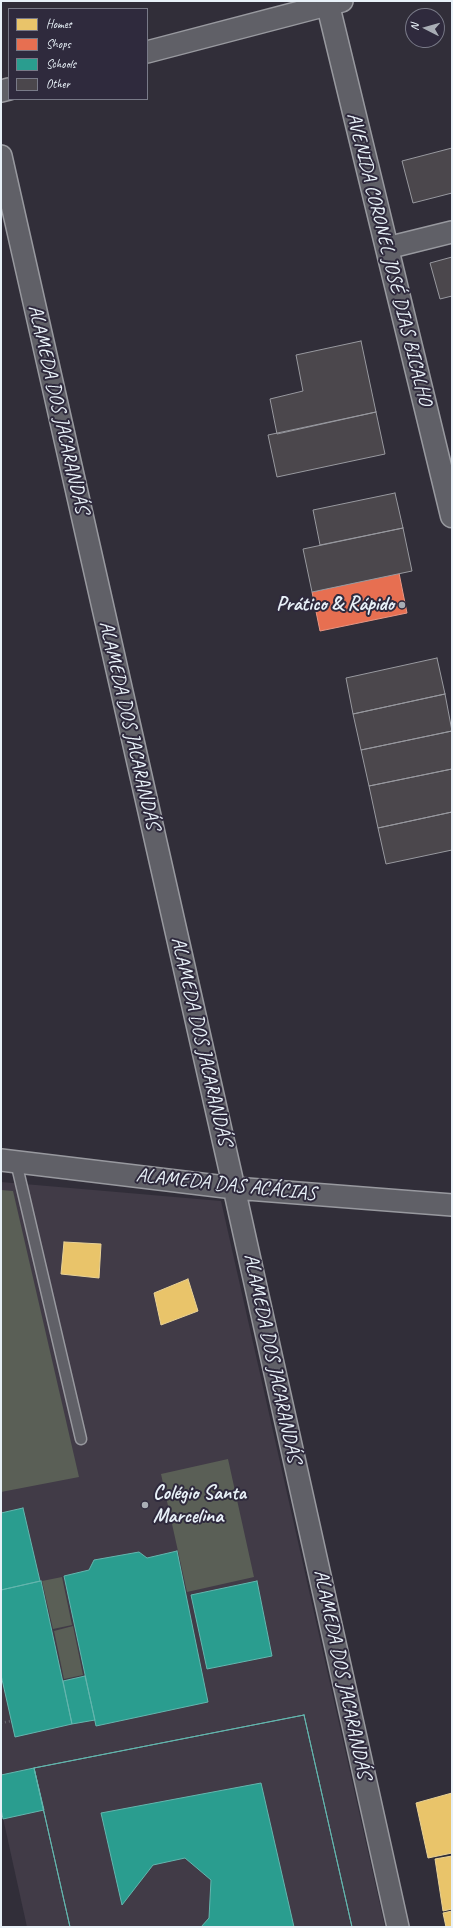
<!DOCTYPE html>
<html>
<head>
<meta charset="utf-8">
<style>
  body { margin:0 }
  #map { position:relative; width:453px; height:1928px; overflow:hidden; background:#312e39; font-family:Caveat,sans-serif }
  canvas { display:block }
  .frame { position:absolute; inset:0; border:2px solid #e8f1f8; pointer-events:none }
  .legend { position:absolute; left:8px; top:8px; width:140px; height:92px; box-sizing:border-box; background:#2f2a3d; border:1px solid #797a88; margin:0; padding:5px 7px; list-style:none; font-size:12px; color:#e8f1f8 }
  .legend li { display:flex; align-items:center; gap:8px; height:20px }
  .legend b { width:20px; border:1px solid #797a88 }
  .north { position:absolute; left:405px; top:8px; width:40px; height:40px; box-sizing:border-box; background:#2f2a3d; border:1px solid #797a88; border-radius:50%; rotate:276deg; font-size:11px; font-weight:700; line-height:16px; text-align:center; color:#e8f1f8 }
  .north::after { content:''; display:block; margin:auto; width:14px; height:18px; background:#a8adb5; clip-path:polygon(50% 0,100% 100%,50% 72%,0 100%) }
</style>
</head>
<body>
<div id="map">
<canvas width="453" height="1928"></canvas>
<div class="frame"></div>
<ul class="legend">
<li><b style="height:11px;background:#e9c46a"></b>Homes</li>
<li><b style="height:11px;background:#e76f51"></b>Shops</li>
<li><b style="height:11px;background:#2a9d8f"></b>Schools</li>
<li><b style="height:11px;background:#4b474c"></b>Other</li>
</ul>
<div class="north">N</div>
</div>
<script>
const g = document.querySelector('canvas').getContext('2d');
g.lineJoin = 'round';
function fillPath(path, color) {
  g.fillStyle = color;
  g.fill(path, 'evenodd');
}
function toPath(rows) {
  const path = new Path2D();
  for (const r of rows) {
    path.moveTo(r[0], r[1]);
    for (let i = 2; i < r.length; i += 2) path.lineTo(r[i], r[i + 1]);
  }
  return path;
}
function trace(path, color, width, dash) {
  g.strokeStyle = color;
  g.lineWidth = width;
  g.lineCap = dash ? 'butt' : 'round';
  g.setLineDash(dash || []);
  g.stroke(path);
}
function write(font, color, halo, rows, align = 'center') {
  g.font = font + ' Caveat,sans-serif';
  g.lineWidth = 4;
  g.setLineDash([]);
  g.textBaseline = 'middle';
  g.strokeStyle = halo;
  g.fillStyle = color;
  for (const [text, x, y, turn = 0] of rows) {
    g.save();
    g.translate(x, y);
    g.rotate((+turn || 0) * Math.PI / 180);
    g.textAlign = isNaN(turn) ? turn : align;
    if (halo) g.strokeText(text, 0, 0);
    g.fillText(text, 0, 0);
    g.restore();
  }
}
fillPath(toPath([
  [1,1182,221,1201,385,1927,27,1927,1,1809]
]), '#413b47');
fillPath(toPath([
  [1,1190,13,1191,79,1477,1,1492],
  [228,1459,254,1577,187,1592,161,1474],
  [62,1577,72,1625,53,1629,42,1581],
  [73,1626,83,1675,64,1679,54,1631]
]), '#5a5f56');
const homes = toPath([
  [64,1242,101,1244,99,1278,61,1274,64,1242],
  [188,1279,198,1311,161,1325,154,1293,188,1279],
  [452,1793,452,1853,428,1858,416,1803,452,1793],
  [452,1856,452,1909,443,1911,435,1859,452,1856],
  [452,1911,452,1927,446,1927,443,1913,452,1911]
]);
fillPath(homes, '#e9c46a');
trace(homes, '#e9d295', 1);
const shops = toPath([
  [399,573,407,613,320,631,312,592,399,573]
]);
fillPath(shops, '#e76f51');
trace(shops, '#e79683', 1);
const schools = toPath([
  [23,1508,40,1581,1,1590,1,1513,23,1508],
  [177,1551,208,1702,96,1726,64,1576,89,1570,94,1560,139,1552,147,1558,177,1551],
  [41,1581,72,1724,15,1737,1,1675,1,1590,41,1581],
  [257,1581,272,1656,207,1669,191,1595,257,1581],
  [85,1676,95,1720,72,1724,63,1681,85,1676],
  [304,1715,352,1927,294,1927,261,1783,101,1813,122,1905,153,1865,185,1858,211,1880,209,1918,201,1927,70,1927,34,1768,304,1715],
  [304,1715,352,1927,70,1927,34,1768,304,1715],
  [34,1768,44,1810,3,1819,1,1809,1,1775,34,1768]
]);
fillPath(schools, '#2a9d8f');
trace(schools, '#63b6ae', 1);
const building = toPath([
  [452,148,452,193,413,203,402,161,452,148],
  [452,257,452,296,440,299,430,263,452,257],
  [361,341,376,412,277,434,270,399,303,391,296,355,361,341],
  [376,412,385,454,277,477,268,435,376,412],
  [395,493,403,528,320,545,313,510,395,493],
  [403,528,412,571,312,592,303,549,403,528],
  [437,658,445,694,353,714,346,678,437,658],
  [445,694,452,731,361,750,353,714,445,694],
  [452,731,452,769,369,786,361,750,452,731],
  [452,769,452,812,378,828,369,786,452,769],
  [452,812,452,850,386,864,378,828,452,812]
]);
fillPath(building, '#4b474c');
trace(building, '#98999f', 1);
const service = toPath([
  [16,1162,81,1439]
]);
const minor = toPath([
  [147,52,342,1],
  [1,91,9,89],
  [1,156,234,1188,398,1927],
  [387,248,452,232],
  [1,1160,234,1188,452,1205]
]);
const tertiary = toPath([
  [327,1,452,516]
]);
trace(service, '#98999f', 13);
trace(minor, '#98999f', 24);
trace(tertiary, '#98999f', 25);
trace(toPath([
  [1,1723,11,1721]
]), '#68686f', 2.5, [1, 3]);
trace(service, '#606067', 10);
trace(minor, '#606067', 21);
trace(tertiary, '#606067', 22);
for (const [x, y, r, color] of [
  [402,605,4,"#a8adb5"],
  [145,1505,4,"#a8adb5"]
]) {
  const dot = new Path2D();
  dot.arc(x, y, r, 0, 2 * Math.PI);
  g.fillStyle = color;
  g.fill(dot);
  trace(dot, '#2f2a3d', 1.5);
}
write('20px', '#e8f1f8', '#2f2a3d', [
  ["AVENIDA CORONEL JOSÉ DIAS BICALHO",389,259,76],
  ["ALAMEDA DOS JACARANDÁS",58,409,77],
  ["ALAMEDA DOS JACARANDÁS",129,725,77],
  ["ALAMEDA DOS JACARANDÁS",201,1041,77],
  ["ALAMEDA DAS ACÁCIAS",226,1185,6],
  ["ALAMEDA DOS JACARANDÁS",272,1358,78],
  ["ALAMEDA DOS JACARANDÁS",342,1674,78]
]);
write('bold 20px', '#e8f1f8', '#2f2a3d', [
  ["Prático & Rápido",394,605],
  ["Colégio Santa",153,1494,"left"],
  ["Marcelina",153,1517,"left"]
], 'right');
</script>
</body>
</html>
